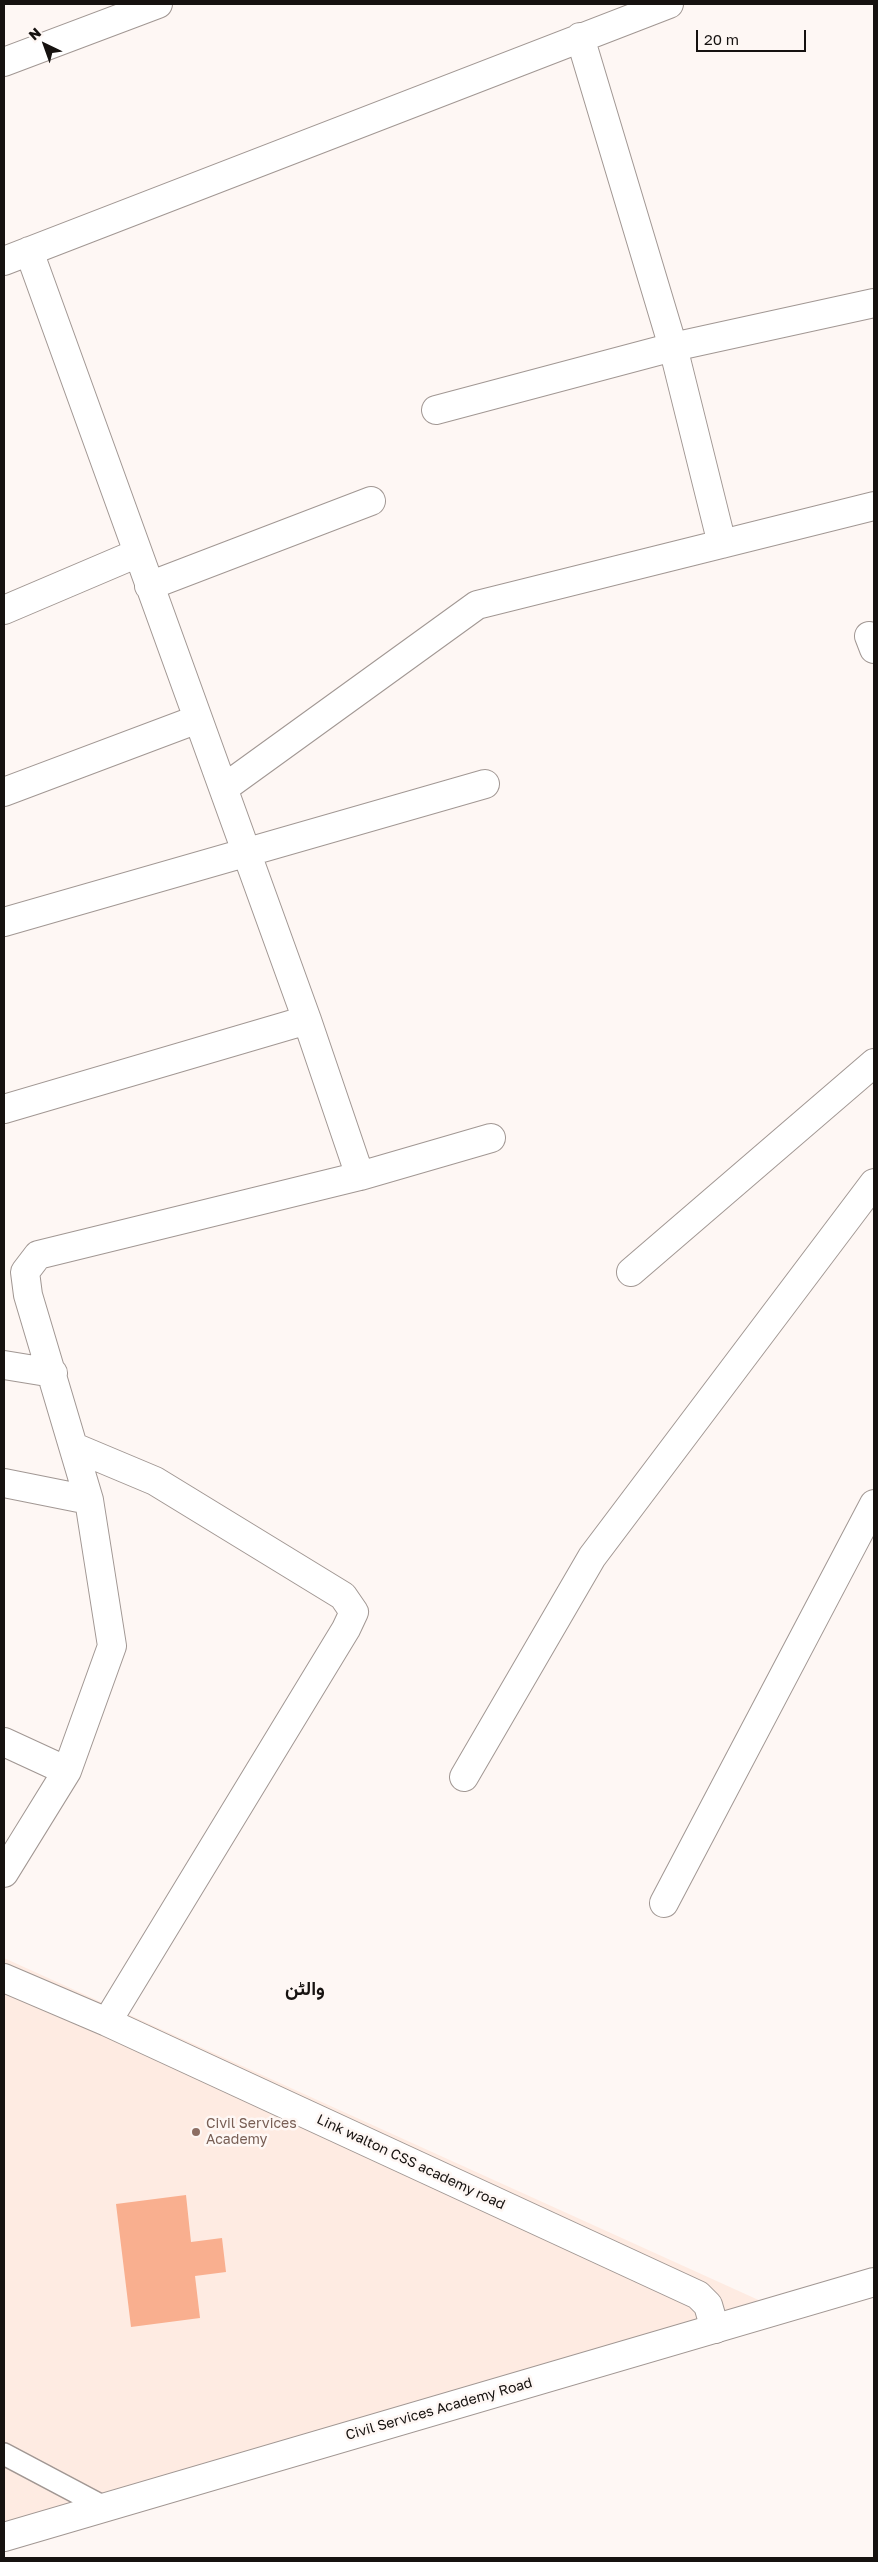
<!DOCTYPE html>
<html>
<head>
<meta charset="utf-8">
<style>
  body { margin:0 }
  #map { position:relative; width:878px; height:2562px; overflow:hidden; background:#fef7f4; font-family:"Golos Text",sans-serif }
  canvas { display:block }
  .frame { position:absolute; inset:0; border:5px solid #161210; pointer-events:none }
  .north { position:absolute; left:20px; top:20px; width:50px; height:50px; -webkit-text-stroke:4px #fef7f4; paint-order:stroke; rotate:318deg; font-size:14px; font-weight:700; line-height:20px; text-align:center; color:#161210 }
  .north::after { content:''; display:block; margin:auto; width:18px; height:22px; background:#161210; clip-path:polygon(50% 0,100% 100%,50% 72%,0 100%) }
  .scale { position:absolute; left:696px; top:30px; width:110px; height:22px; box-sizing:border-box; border:2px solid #161210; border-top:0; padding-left:6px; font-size:15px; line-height:18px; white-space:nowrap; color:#161210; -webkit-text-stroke:4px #fef7f4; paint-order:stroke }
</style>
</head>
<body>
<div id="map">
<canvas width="878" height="2562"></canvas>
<div class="frame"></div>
<div class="north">N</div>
<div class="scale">20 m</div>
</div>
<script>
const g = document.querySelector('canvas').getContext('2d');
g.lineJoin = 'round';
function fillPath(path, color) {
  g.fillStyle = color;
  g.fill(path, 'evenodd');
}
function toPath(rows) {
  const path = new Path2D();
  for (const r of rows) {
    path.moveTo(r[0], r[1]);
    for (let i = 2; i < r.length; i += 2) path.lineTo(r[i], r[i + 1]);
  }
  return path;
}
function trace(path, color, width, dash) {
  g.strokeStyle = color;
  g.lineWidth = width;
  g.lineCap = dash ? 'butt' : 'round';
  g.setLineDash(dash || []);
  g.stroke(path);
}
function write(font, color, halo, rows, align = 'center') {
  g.font = font + ' "Golos Text",Vazirmatn,sans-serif';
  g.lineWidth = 5;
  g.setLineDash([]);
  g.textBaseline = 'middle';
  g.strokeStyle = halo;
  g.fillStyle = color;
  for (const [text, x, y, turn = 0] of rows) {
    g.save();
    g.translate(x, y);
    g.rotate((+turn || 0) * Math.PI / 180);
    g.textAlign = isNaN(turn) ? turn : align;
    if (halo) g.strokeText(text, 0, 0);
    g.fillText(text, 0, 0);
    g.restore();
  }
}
fillPath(toPath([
  [4,1958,774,2307,4,2536]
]), '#feebe2');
fillPath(toPath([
  [186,2195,191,2242,222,2238,226,2272,195,2276,200,2318,131,2327,116,2204]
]), '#f9af8f');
const service = toPath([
  [4,2454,104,2507]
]);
const minor = toPath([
  [580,37,673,347,722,544],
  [4,62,158,4],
  [29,251,307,1020,360,1176],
  [4,261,669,4],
  [436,410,673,347,874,303],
  [149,586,371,501],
  [4,610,138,553],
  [869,636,874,649],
  [224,788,477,605,874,506],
  [4,792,198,719],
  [4,922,485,784],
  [4,1109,307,1020],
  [631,1272,874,1063],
  [4,1365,53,1373],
  [74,1447,155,1481,343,1596,354,1612,346,1629,107,2022],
  [4,1483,89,1500],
  [4,1742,67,1771],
  [464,1777,592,1557,874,1183],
  [4,1873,67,1771,112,1646,89,1500,28,1295,25,1272,38,1255,360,1176,491,1138],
  [664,1903,874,1504],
  [4,1978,107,2022,698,2295,708,2305,715,2329]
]);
const tertiary = toPath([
  [4,2537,874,2282]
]);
trace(service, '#a19793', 24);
trace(minor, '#a19793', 30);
trace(tertiary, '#a19793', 30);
trace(service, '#fff', 21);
trace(minor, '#fff', 28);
trace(tertiary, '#fff', 28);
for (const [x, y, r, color] of [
  [196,2132,5,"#8d6e63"]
]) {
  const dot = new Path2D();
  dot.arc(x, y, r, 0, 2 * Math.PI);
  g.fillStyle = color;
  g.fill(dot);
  trace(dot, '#fef7f4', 2);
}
write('14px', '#785e54', '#fef7f4', [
  ["Civil Services",206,2124],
  ["Academy",206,2140]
], 'left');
write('14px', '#161210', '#fef7f4', [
  ["Link walton CSS academy road",411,2162,25],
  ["Civil Services Academy Road",439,2409,-16]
]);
write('bold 19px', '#161210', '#fef7f4', [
  ["والٹن",305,1989]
]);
</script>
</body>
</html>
